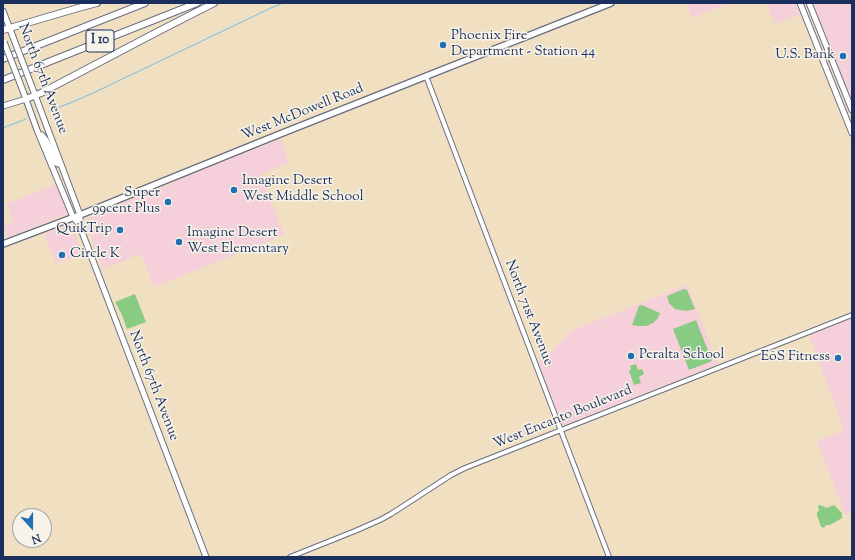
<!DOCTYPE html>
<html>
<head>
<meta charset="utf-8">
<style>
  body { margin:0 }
  #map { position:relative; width:855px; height:560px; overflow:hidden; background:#f1dfc1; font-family:"Sorts Mill Goudy",serif }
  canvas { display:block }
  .frame { position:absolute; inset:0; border:4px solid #1b2f5e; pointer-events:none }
  .north { position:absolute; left:12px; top:508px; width:40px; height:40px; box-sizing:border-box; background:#f7f3e8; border:1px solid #9fa5b1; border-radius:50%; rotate:159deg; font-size:11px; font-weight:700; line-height:16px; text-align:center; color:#1b2f5e }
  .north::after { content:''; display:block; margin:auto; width:14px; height:18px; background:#1f6fb2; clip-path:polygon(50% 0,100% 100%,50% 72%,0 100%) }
</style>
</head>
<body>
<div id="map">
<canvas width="855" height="560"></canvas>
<div class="frame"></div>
<div class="north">N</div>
</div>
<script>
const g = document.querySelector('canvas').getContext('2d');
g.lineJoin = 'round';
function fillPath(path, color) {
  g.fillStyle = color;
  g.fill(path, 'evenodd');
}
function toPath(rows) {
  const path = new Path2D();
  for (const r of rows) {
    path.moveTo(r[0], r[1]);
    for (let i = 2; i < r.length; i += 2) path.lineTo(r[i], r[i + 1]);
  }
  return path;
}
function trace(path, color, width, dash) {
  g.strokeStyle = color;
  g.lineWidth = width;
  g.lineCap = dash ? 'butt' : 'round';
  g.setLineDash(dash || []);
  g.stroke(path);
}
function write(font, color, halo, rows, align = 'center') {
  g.font = font + ' "Sorts Mill Goudy",serif';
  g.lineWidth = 3;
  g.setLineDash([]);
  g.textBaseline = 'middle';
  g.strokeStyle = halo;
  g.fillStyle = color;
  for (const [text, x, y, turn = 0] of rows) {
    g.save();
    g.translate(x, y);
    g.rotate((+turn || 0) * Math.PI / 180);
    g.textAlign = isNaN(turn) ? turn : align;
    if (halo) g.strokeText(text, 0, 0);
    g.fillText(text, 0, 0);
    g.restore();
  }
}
fillPath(toPath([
  [686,3,730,3,692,18],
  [766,3,796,3,800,14,775,24],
  [811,3,852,3,852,103,837,66,833,50,824,30,818,20],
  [278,140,281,141,289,163,261,174,284,235,154,287,141,254,103,269,86,224,87,219,98,214,107,209,140,196,170,185,179,179,194,173],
  [57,184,67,210,67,214,63,216,52,219,39,225,8,238,3,226,14,222,6,204],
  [69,224,71,224,74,227,79,246,84,253,56,264,44,234],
  [687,285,718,364,564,425,562,424,539,363,539,360,549,355,567,335,575,329],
  [852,318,852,512,845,515,817,441,844,430,809,335]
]), '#f5cfda');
fillPath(toPath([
  [684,289,687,290,695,309,686,311,675,309,669,303,667,296],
  [135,294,146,322,127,329,122,315,115,302],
  [642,305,660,313,658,318,653,323,646,326,637,326,632,325,639,306],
  [696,320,712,361,689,370,673,329],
  [636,364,638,370,642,369,644,374,639,377,641,383,634,385,629,371,631,369,630,366],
  [818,505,823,506,826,508,834,505,841,512,842,514,842,518,830,525,826,525,823,529,823,527,821,527,817,515,817,512,819,511]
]), '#8acb83');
trace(toPath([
  [49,111,70,103,93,93,271,8,283,3],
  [3,128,26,119]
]), '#72bdeb', 1);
const tertiary = toPath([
  [426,76,609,557],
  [290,557,355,531,380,520,391,514,451,475,465,468,852,315]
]);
const secondary = toPath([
  [800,3,852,133],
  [809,3,852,110],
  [3,11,13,37],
  [32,87,80,215,80,219],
  [23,91,37,130,73,217,79,224,206,557],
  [3,106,26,99],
  [42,135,46,140,56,163,58,164,61,164]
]);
const primary = toPath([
  [3,244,85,213,280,134,611,3]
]);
const motorway = toPath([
  [3,30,78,8,97,3],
  [3,59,145,3],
  [3,80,197,3],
  [26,99,41,93,159,31,214,3]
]);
trace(tertiary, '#666d81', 6);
trace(secondary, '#666d81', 7);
trace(primary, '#666d81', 8);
trace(motorway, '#666d81', 8);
trace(tertiary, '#fff', 4);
trace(secondary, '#fff', 5);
trace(primary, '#fff', 5.5);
trace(motorway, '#fff', 6);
const secondaryBridge = toPath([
  [13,37,32,87],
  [4,42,23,91]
]);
trace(secondaryBridge, '#666d81', 7, []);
trace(secondaryBridge, '#fff', 5);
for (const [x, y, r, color] of [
  [443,45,4,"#1f6fb2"],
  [843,56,4,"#1f6fb2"],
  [234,190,4,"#1f6fb2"],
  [168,202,4,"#1f6fb2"],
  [120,230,4,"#1f6fb2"],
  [179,242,4,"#1f6fb2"],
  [62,255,4,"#1f6fb2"],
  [631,356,4,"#1f6fb2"],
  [838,358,4,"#1f6fb2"]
]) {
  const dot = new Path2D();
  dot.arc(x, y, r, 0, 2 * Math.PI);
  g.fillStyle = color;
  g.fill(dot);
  trace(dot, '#f7f3e8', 1.5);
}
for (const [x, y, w] of [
  [100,41,28]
]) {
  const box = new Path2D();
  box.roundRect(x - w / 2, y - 11, w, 22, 3);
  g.fillStyle = '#f7f3e8';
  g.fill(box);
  trace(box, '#1b2f5e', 1);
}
write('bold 13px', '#1b2f5e', null, [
  ["I 10",100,41]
]);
write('14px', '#1b2f5e', '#f7f3e8', [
  ["Phoenix Fire",451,37],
  ["Department - Station 44",451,53],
  ["U.S. Bank",835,56,"right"],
  ["Imagine Desert",242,182],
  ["West Middle School",242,198],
  ["Super",160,194,"right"],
  ["99cent Plus",160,210,"right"],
  ["QuikTrip",112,230,"right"],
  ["Imagine Desert",187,234],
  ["West Elementary",187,250],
  ["Circle K",70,255],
  ["Peralta School",639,356],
  ["EōS Fitness",830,358,"right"]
], 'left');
write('14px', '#1b2f5e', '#f7f3e8', [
  ["North 67th Avenue",42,79,69],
  ["West McDowell Road",303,113,-22],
  ["North 71st Avenue",528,313,69],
  ["North 67th Avenue",153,386,69],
  ["West Encanto Boulevard",563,418,-22]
]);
</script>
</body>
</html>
